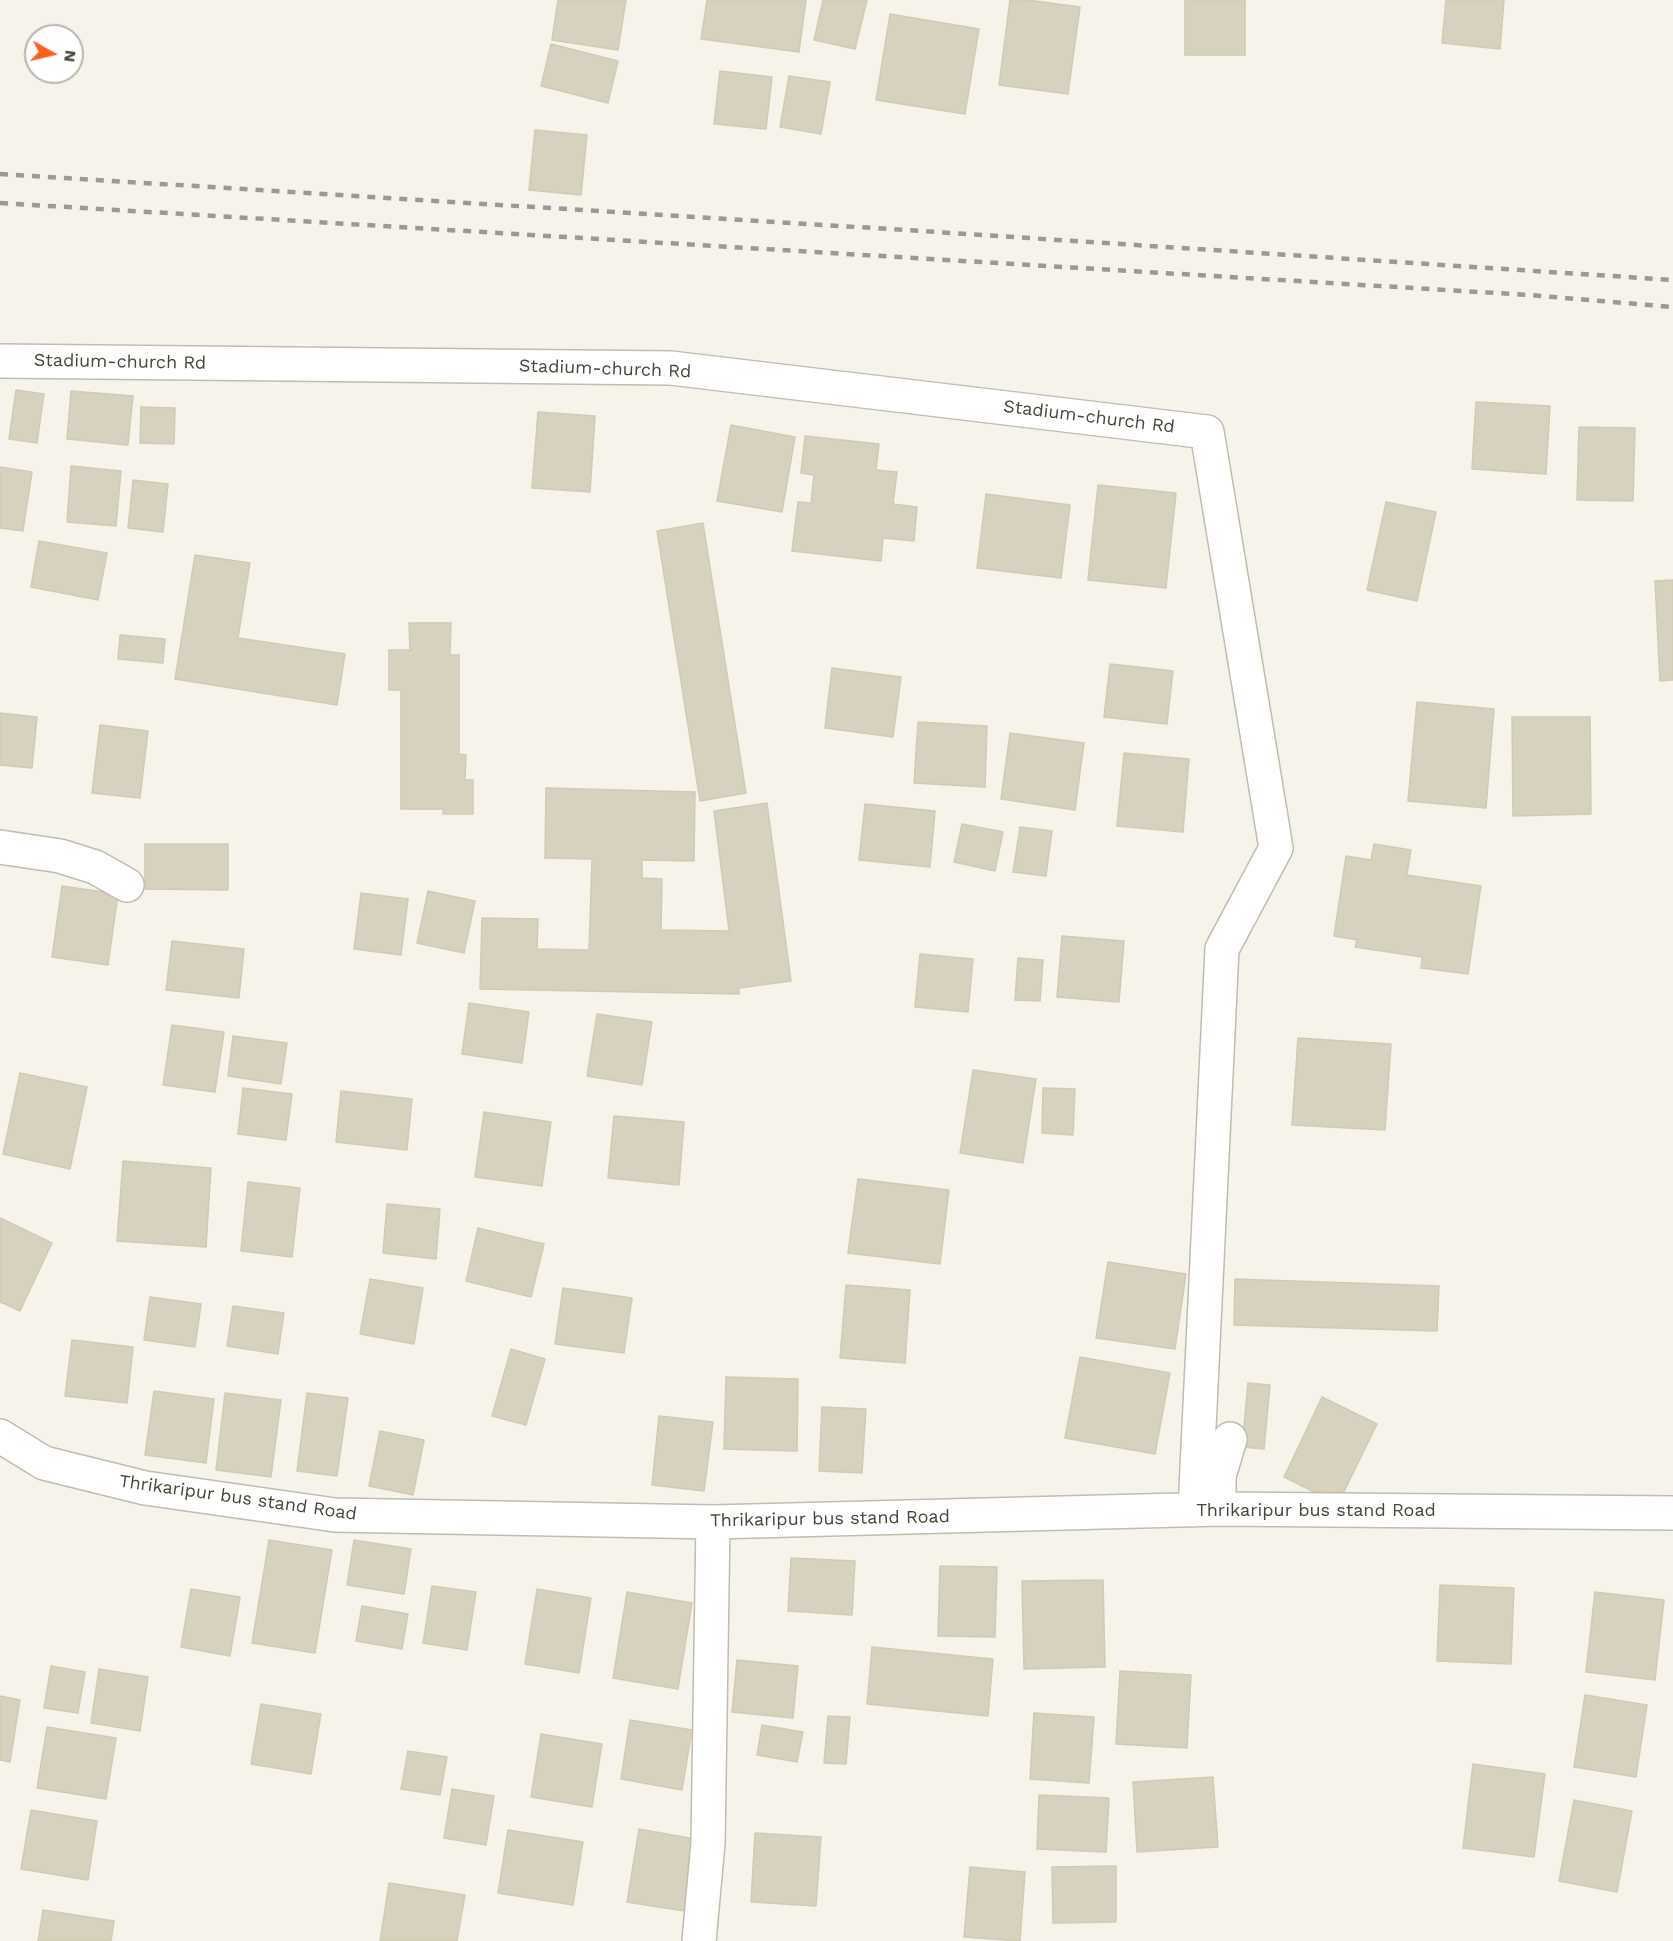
<!DOCTYPE html>
<html>
<head>
<meta charset="utf-8">
<style>
  body { margin:0 }
  #map { position:relative; width:1673px; height:1941px; overflow:hidden; background:#f5f3ea; font-family:"Work Sans",sans-serif }
  canvas { display:block }
  .north { position:absolute; left:24px; top:24px; width:60px; height:60px; box-sizing:border-box; background:#fff; border:2px solid #b6b5af; border-radius:50%; rotate:98deg; font-size:16px; font-weight:700; line-height:24px; text-align:center; color:#494538 }
  .north::after { content:''; display:block; margin:auto; width:21px; height:27px; background:#fb601b; clip-path:polygon(50% 0,100% 100%,50% 72%,0 100%) }
</style>
</head>
<body>
<div id="map">
<canvas width="1673" height="1941"></canvas>
<div class="north">N</div>
</div>
<script>
const g = document.querySelector('canvas').getContext('2d');
g.lineJoin = 'round';
function fillPath(path, color) {
  g.fillStyle = color;
  g.fill(path, 'evenodd');
}
function toPath(rows) {
  const path = new Path2D();
  for (const r of rows) {
    path.moveTo(r[0], r[1]);
    for (let i = 2; i < r.length; i += 2) path.lineTo(r[i], r[i + 1]);
  }
  return path;
}
function trace(path, color, width, dash) {
  g.strokeStyle = color;
  g.lineWidth = width;
  g.lineCap = dash ? 'butt' : 'round';
  g.setLineDash(dash || []);
  g.stroke(path);
}
function write(font, color, halo, rows, align = 'center') {
  g.font = font + ' "Work Sans",sans-serif';
  g.lineWidth = 4.5;
  g.setLineDash([]);
  g.textBaseline = 'middle';
  g.strokeStyle = halo;
  g.fillStyle = color;
  for (const [text, x, y, turn = 0] of rows) {
    g.save();
    g.translate(x, y);
    g.rotate((+turn || 0) * Math.PI / 180);
    g.textAlign = isNaN(turn) ? turn : align;
    if (halo) g.strokeText(text, 0, 0);
    g.fillText(text, 0, 0);
    g.restore();
  }
}
const building = toPath([
  [558,0,626,0,618,50,552,40,558,0],
  [707,0,806,0,799,52,701,39,707,0],
  [823,0,867,0,855,49,814,40,823,0],
  [1010,0,1028,0,1080,7,1068,94,999,85,1010,0],
  [1185,0,1245,0,1245,55,1185,55,1185,0],
  [1446,0,1504,0,1500,49,1442,43,1446,0],
  [890,14,979,29,965,114,876,100,890,14],
  [551,44,618,61,608,103,541,86,551,44],
  [720,71,772,77,766,129,714,124,720,71],
  [789,76,830,82,821,134,780,127,789,76],
  [535,130,587,135,581,195,529,190,535,130],
  [16,390,44,394,37,443,9,439,16,390],
  [71,391,133,396,128,445,67,439,71,391],
  [1476,402,1550,406,1546,474,1472,469,1476,402],
  [141,407,175,408,174,444,140,443,141,407],
  [538,412,595,416,590,492,532,488,538,412],
  [731,425,795,437,782,512,717,501,731,425],
  [1579,427,1635,428,1633,501,1577,500,1579,427],
  [805,436,879,444,876,470,897,472,893,504,917,507,914,541,883,538,881,561,792,551,798,502,811,503,814,475,801,473,805,436],
  [71,466,121,471,116,526,67,522,71,466],
  [0,467,32,472,23,531,0,528,0,467],
  [133,480,168,484,163,532,128,528,133,480],
  [1098,485,1176,493,1166,588,1088,580,1098,485],
  [986,494,1070,505,1061,578,977,568,986,494],
  [1386,502,1436,512,1417,601,1367,590,1386,502],
  [703,523,746,793,700,801,657,531,703,523],
  [39,541,107,553,98,600,31,587,39,541],
  [195,555,250,563,238,638,345,654,337,705,175,679,195,555],
  [1673,580,1673,680,1660,681,1655,581,1673,580],
  [409,623,451,623,450,655,459,655,459,754,466,755,465,780,473,780,473,814,443,814,443,809,401,809,401,690,389,690,389,650,410,650,409,623],
  [120,635,165,639,163,663,118,659,120,635],
  [1110,664,1173,671,1167,724,1104,717,1110,664],
  [832,668,901,677,893,737,825,728,832,668],
  [1417,702,1494,709,1486,808,1408,801,1417,702],
  [0,713,37,717,32,768,0,765,0,713],
  [1512,717,1590,717,1591,814,1513,816,1512,717],
  [918,722,987,726,985,787,914,783,918,722],
  [100,725,148,731,140,798,92,793,100,725],
  [1010,733,1084,743,1075,810,1001,799,1010,733],
  [1124,753,1189,759,1183,832,1117,826,1124,753],
  [546,788,695,792,694,861,642,860,642,878,662,879,661,930,729,931,714,811,767,803,791,981,739,988,739,994,480,989,482,918,538,919,537,949,589,950,592,859,545,858,546,788],
  [865,804,935,811,930,867,859,860,865,804],
  [962,824,1003,832,995,871,954,862,962,824],
  [1020,827,1052,831,1046,876,1013,872,1020,827],
  [145,844,228,844,228,890,145,889,145,844],
  [1374,844,1411,850,1407,875,1481,886,1468,974,1421,968,1422,957,1355,947,1357,940,1334,936,1346,856,1371,860,1374,844],
  [62,886,118,894,108,965,52,957,62,886],
  [428,891,475,901,464,953,417,943,428,891],
  [361,893,408,899,401,955,354,949,361,893],
  [1062,936,1124,941,1119,1002,1057,997,1062,936],
  [172,941,244,949,239,998,166,990,172,941],
  [920,954,973,959,968,1012,915,1007,920,954],
  [1018,958,1043,960,1040,1001,1015,1000,1018,958],
  [469,1003,529,1012,522,1063,462,1054,469,1003],
  [597,1014,652,1022,642,1085,587,1076,597,1014],
  [172,1025,224,1032,215,1092,163,1085,172,1025],
  [233,1036,287,1043,281,1084,228,1076,233,1036],
  [1298,1038,1391,1044,1385,1130,1292,1125,1298,1038],
  [973,1070,1036,1079,1023,1163,960,1153,973,1070],
  [20,1073,87,1087,70,1169,3,1154,20,1073],
  [243,1088,292,1094,286,1140,238,1134,243,1088],
  [1043,1088,1075,1089,1073,1135,1042,1133,1043,1088],
  [341,1091,412,1099,407,1150,336,1142,341,1091],
  [484,1112,551,1122,542,1186,475,1177,484,1112],
  [614,1116,684,1122,679,1185,608,1178,614,1116],
  [123,1161,211,1168,206,1247,117,1241,123,1161],
  [858,1179,949,1190,940,1264,848,1253,858,1179],
  [248,1182,300,1188,292,1257,241,1251,248,1182],
  [387,1204,440,1209,436,1259,383,1253,387,1204],
  [0,1218,52,1243,20,1311,0,1302,0,1218],
  [478,1228,544,1244,531,1297,466,1281,478,1228],
  [1108,1262,1186,1274,1175,1349,1096,1338,1108,1262],
  [370,1279,423,1288,414,1344,360,1334,370,1279],
  [1235,1279,1439,1286,1437,1331,1234,1325,1235,1279],
  [846,1285,910,1290,905,1363,840,1358,846,1285],
  [563,1288,632,1298,624,1353,555,1344,563,1288],
  [150,1297,201,1304,195,1347,144,1340,150,1297],
  [233,1306,284,1313,278,1354,227,1346,233,1306],
  [72,1340,133,1347,127,1403,65,1396,72,1340],
  [511,1349,545,1359,526,1425,492,1416,511,1349],
  [1080,1357,1170,1373,1155,1454,1065,1438,1080,1357],
  [726,1377,798,1379,797,1451,724,1449,726,1377],
  [1248,1383,1270,1385,1264,1449,1242,1447,1248,1383],
  [154,1391,214,1399,206,1463,145,1455,154,1391],
  [225,1393,281,1400,271,1477,216,1470,225,1393],
  [307,1393,348,1398,337,1476,297,1471,307,1393],
  [1322,1397,1377,1424,1338,1504,1284,1477,1322,1397],
  [822,1407,866,1409,862,1473,819,1471,822,1407],
  [659,1416,713,1422,704,1491,652,1485,659,1416],
  [380,1431,424,1440,413,1495,369,1486,380,1431],
  [269,1540,332,1550,315,1653,252,1643,269,1540],
  [354,1540,411,1549,404,1594,347,1585,354,1540],
  [791,1558,855,1561,852,1615,788,1611,791,1558],
  [940,1566,997,1567,995,1637,938,1636,940,1566],
  [1103,1580,1105,1667,1024,1669,1022,1581,1103,1580],
  [1440,1585,1514,1588,1511,1664,1437,1661,1440,1585],
  [432,1586,476,1592,467,1650,423,1643,432,1586],
  [191,1589,240,1597,230,1656,181,1647,191,1589],
  [537,1589,591,1598,579,1673,525,1664,537,1589],
  [627,1592,692,1603,678,1689,613,1678,627,1592],
  [1595,1592,1664,1600,1655,1680,1586,1672,1595,1592],
  [362,1606,408,1614,402,1649,356,1641,362,1606],
  [872,1647,993,1659,988,1716,867,1704,872,1647],
  [737,1660,798,1666,793,1718,732,1712,737,1660],
  [51,1666,85,1672,78,1713,44,1708,51,1666],
  [99,1669,148,1677,140,1731,91,1723,99,1669],
  [1120,1671,1191,1675,1187,1748,1116,1744,1120,1671],
  [1585,1695,1647,1705,1636,1777,1574,1767,1585,1695],
  [0,1696,20,1700,10,1762,0,1760,0,1696],
  [261,1704,321,1714,311,1774,251,1764,261,1704],
  [1034,1713,1094,1717,1089,1783,1030,1779,1034,1713],
  [828,1716,850,1717,846,1764,824,1763,828,1716],
  [630,1720,692,1730,682,1790,621,1779,630,1720],
  [762,1725,803,1732,797,1762,757,1755,762,1725],
  [47,1727,116,1738,106,1799,37,1788,47,1727],
  [541,1734,602,1744,592,1807,531,1797,541,1734],
  [408,1751,447,1757,440,1795,401,1789,408,1751],
  [1473,1764,1545,1774,1534,1857,1463,1848,1473,1764],
  [1213,1777,1218,1847,1137,1852,1133,1782,1213,1777],
  [452,1789,494,1796,486,1845,444,1838,452,1789],
  [1039,1795,1109,1798,1106,1852,1037,1849,1039,1795],
  [1574,1800,1632,1811,1617,1892,1559,1881,1574,1800],
  [31,1810,97,1821,88,1880,21,1869,31,1810],
  [639,1829,695,1839,684,1911,627,1902,639,1829],
  [508,1830,583,1842,573,1905,498,1893,508,1830],
  [755,1833,821,1837,816,1906,751,1902,755,1833],
  [1116,1866,1116,1922,1053,1923,1052,1867,1116,1866],
  [970,1867,1025,1872,1020,1941,964,1937,970,1867],
  [389,1883,465,1895,457,1941,380,1941,389,1883],
  [43,1910,114,1921,111,1941,38,1941,43,1910]
]);
fillPath(building, '#d7d1bf');
trace(building, '#d2cbb2', 1.5);
const minor = toPath([
  [0,361,671,368,1207,432,1276,848,1222,949,1195,1510],
  [0,847,60,856,95,867,127,885],
  [0,1436,44,1463,145,1488,335,1515,713,1522,1219,1509,1673,1513],
  [1219,1509,1219,1476,1230,1439],
  [699,1941,708,1843,713,1522]
]);
trace(minor, '#c1bdac', 36);
trace(minor, '#fff', 33);
trace(toPath([
  [0,174,921,231,1673,280],
  [0,203,1529,295,1673,307]
]), '#999', 4.5, [8, 8]);
write('18px', '#494538', '#fff', [
  ["Stadium-church Rd",120,362,1],
  ["Stadium-church Rd",605,369,2],
  ["Stadium-church Rd",1089,417,7],
  ["Thrikaripur bus stand Road",238,1498,8],
  ["Thrikaripur bus stand Road",1316,1511],
  ["Thrikaripur bus stand Road",830,1519,-1]
]);
</script>
</body>
</html>
